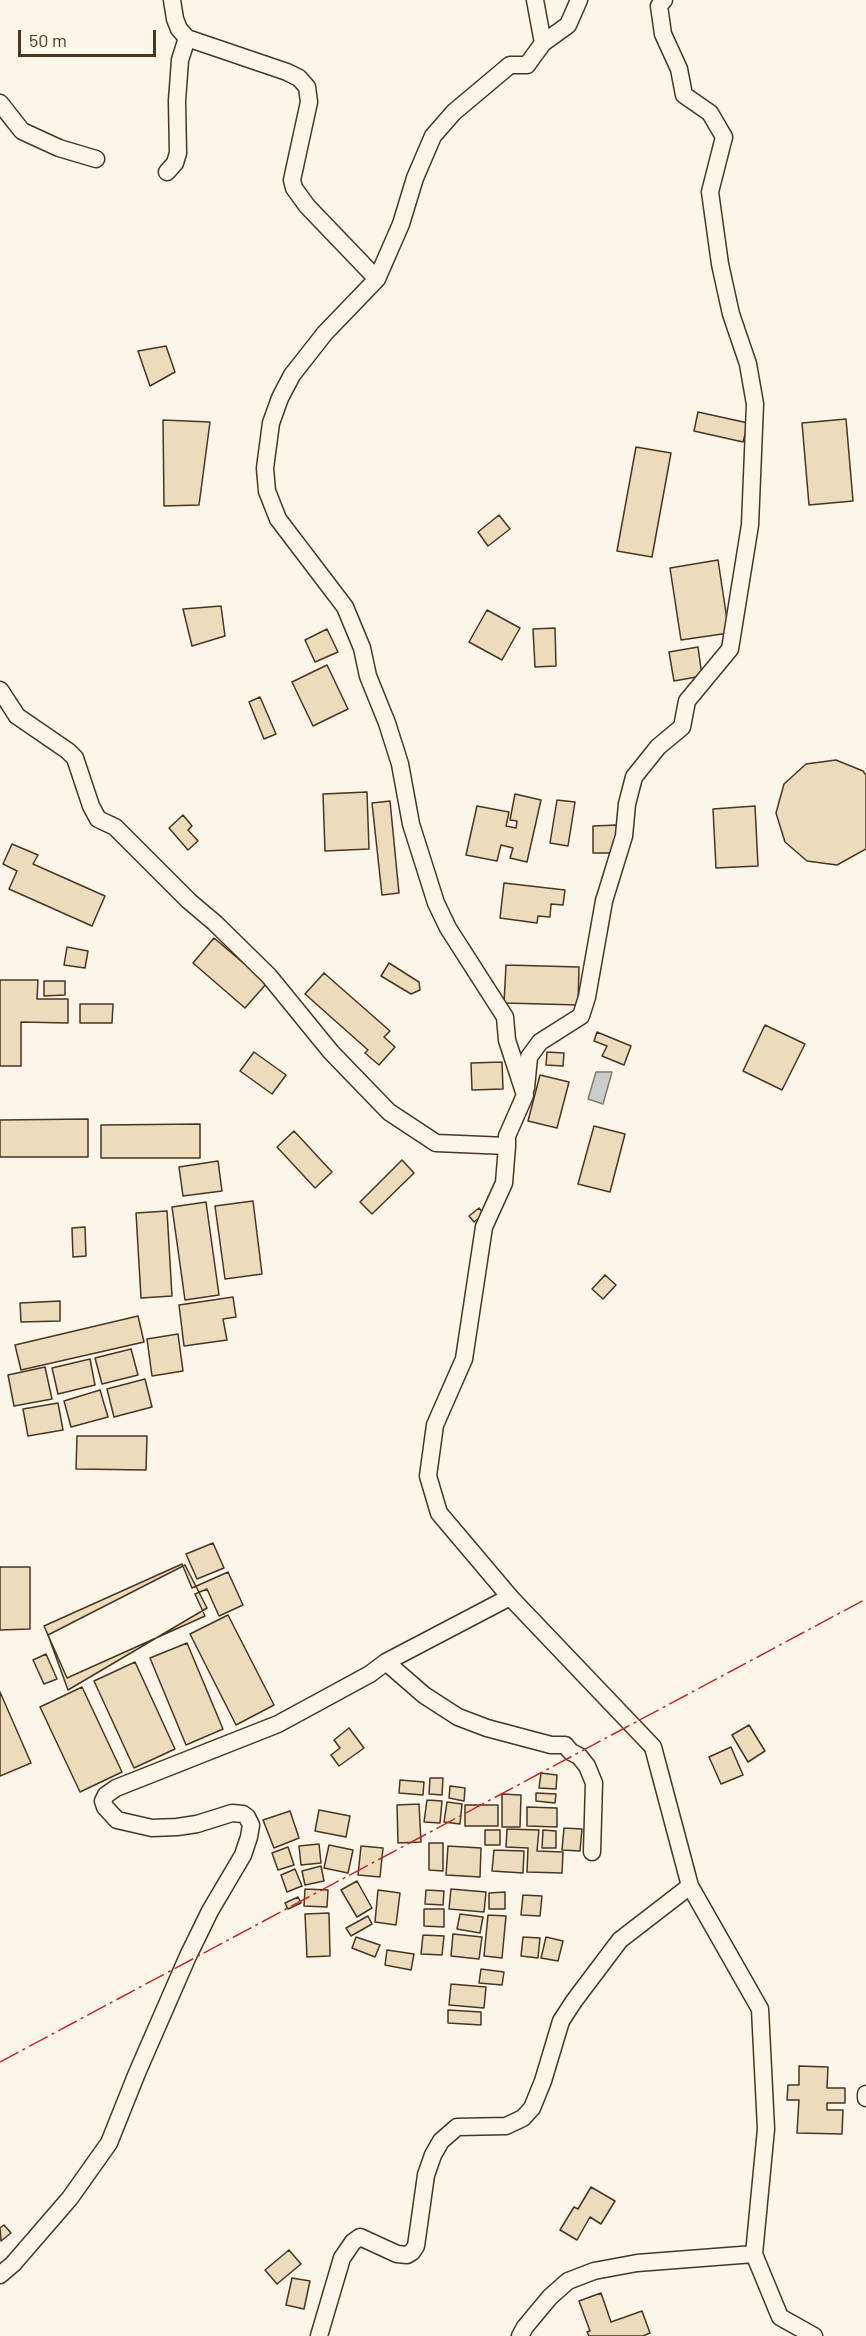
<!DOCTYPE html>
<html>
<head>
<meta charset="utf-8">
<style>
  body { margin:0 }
  #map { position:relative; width:866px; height:2336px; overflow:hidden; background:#fbf6e9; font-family:Barlow,sans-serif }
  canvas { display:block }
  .scale { position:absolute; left:18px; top:30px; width:138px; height:27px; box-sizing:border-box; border:3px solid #4a3520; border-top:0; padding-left:8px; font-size:18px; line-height:21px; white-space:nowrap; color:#4a3520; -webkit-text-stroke:4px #fbf6e9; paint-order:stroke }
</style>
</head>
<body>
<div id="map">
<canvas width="866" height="2336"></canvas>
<div class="scale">50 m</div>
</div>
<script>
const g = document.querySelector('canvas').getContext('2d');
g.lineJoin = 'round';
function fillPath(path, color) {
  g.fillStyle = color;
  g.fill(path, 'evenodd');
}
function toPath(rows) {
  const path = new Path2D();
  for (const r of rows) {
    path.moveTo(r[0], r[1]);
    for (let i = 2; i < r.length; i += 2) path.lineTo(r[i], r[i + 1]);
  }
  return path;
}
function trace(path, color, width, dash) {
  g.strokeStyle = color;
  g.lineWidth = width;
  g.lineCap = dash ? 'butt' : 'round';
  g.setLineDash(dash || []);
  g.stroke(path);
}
const water = toPath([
  [596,1072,612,1072,603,1104,588,1099,596,1072]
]);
fillPath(water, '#c9cecd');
trace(water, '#887966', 1.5);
const building = toPath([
  [166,346,175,372,150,386,138,351,166,346],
  [698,412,748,423,743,442,694,431,698,412],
  [846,419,853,501,809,505,802,423,846,419],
  [163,420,210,422,199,505,164,506,163,420],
  [636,447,671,453,652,557,617,551,636,447],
  [499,515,510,529,488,546,478,532,499,515],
  [718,560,729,633,681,640,670,568,718,560],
  [221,606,225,636,192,646,183,609,221,606],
  [487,610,520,628,502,660,469,642,487,610],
  [555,628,556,666,535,667,533,629,555,628],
  [327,629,338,652,315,662,305,640,327,629],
  [698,647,702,676,674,681,669,652,698,647],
  [327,665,348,709,313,726,292,682,327,665],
  [260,697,276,734,264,739,249,702,260,697],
  [836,760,863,771,866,775,866,849,837,865,807,861,785,842,776,813,784,784,806,764,836,760],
  [367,792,369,849,325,851,323,794,367,792],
  [515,794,541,800,527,862,510,858,513,848,501,845,497,861,466,855,477,806,509,812,506,826,516,828,517,821,510,820,515,794],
  [557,800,575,802,568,846,550,843,557,800],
  [390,801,399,893,382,895,372,803,390,801],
  [755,806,758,866,716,868,713,809,755,806],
  [183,815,192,826,188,830,198,841,188,850,169,828,183,815],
  [617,825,617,853,593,853,593,826,617,825],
  [12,844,38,855,33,864,105,896,92,926,9,889,17,871,3,864,12,844],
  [504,883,565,890,563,905,551,904,550,917,538,916,537,923,500,918,504,883],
  [214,938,267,983,245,1008,193,963,214,938],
  [67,947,88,951,85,968,64,965,67,947],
  [389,963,419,982,420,990,411,994,381,976,389,963],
  [506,965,579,967,578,1005,504,1003,506,965],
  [324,973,390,1031,384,1037,395,1047,379,1065,365,1053,368,1050,305,994,324,973],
  [0,980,38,980,37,999,68,999,68,1023,21,1022,21,1066,0,1066,0,980],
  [44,981,65,981,65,995,44,996,44,981],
  [80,1004,113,1004,112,1023,80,1023,80,1004],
  [765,1025,805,1044,782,1090,743,1071,765,1025],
  [597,1032,631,1046,624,1065,602,1056,607,1046,594,1041,597,1032],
  [254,1052,286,1075,272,1094,240,1071,254,1052],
  [547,1052,564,1053,563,1066,546,1065,547,1052],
  [502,1062,503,1089,472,1090,471,1063,502,1062],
  [540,1075,569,1082,557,1128,528,1121,540,1075],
  [88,1119,88,1157,0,1157,0,1120,88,1119],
  [200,1124,200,1158,101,1158,101,1125,200,1124],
  [594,1126,625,1134,610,1192,578,1184,594,1126],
  [294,1131,332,1172,315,1188,277,1147,294,1131],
  [402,1160,414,1173,372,1214,360,1202,402,1160],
  [218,1161,222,1191,183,1196,179,1167,218,1161],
  [253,1201,262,1274,225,1279,215,1206,253,1201],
  [206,1202,219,1295,185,1300,172,1207,206,1202],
  [479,1208,484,1214,474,1222,469,1216,479,1208],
  [167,1211,172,1296,141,1298,136,1213,167,1211],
  [85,1227,86,1256,73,1257,72,1228,85,1227],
  [605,1275,616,1285,603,1299,592,1289,605,1275],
  [233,1297,236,1317,223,1319,227,1340,184,1346,179,1305,233,1297],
  [60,1301,60,1321,21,1322,20,1303,60,1301],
  [138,1316,144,1342,21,1370,15,1345,138,1316],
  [178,1334,183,1371,152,1376,147,1339,178,1334],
  [131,1349,138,1375,102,1384,95,1358,131,1349],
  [90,1359,95,1385,58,1394,52,1368,90,1359],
  [45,1367,52,1399,14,1406,8,1375,45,1367],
  [145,1379,152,1407,114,1417,107,1389,145,1379],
  [100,1390,108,1417,71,1427,64,1401,100,1390],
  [58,1403,63,1430,28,1436,23,1409,58,1403],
  [77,1436,147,1436,146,1470,76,1469,77,1436],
  [213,1543,224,1568,197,1579,186,1554,213,1543],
  [182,1564,192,1588,228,1572,243,1605,219,1616,207,1589,195,1594,205,1616,67,1678,44,1626,182,1564],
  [185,1565,207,1608,68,1690,48,1635,185,1565],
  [0,1567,30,1567,30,1629,0,1630,0,1567],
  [228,1615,274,1705,236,1725,190,1634,228,1615],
  [187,1643,223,1729,186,1745,150,1658,187,1643],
  [46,1654,57,1679,44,1684,33,1660,46,1654],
  [135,1662,175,1749,134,1768,94,1681,135,1662],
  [82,1687,122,1772,80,1792,40,1707,82,1687],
  [0,1692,31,1763,0,1776,0,1692],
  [749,1725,765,1751,748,1762,732,1735,749,1725],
  [349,1728,364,1748,339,1766,331,1755,340,1748,334,1740,349,1728],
  [731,1747,743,1775,721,1784,709,1757,731,1747],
  [541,1773,557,1775,556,1789,539,1788,541,1773],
  [430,1778,443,1778,442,1795,429,1794,430,1778],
  [400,1780,424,1782,423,1795,399,1793,400,1780],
  [450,1786,465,1788,464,1801,449,1798,450,1786],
  [536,1793,556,1794,555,1803,536,1801,536,1793],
  [502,1794,521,1795,520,1827,502,1827,502,1794],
  [427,1800,442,1801,440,1823,424,1822,427,1800],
  [447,1802,462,1804,460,1824,444,1822,447,1802],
  [419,1804,421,1842,398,1843,397,1805,419,1804],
  [465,1805,498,1805,498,1826,465,1826,465,1805],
  [527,1807,557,1808,557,1827,527,1826,527,1807],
  [319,1810,350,1816,346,1837,315,1831,319,1810],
  [290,1811,299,1838,274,1848,263,1820,290,1811],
  [564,1828,582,1829,580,1851,562,1850,564,1828],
  [507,1829,539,1830,537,1851,563,1852,562,1873,527,1872,528,1848,506,1847,507,1829],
  [485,1830,500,1830,500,1845,485,1845,485,1830],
  [543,1830,556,1831,556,1848,542,1848,543,1830],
  [429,1843,443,1843,443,1871,429,1870,429,1843],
  [319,1844,321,1863,301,1865,299,1846,319,1844],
  [329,1845,353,1850,348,1873,324,1868,329,1845],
  [361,1846,383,1848,380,1877,358,1875,361,1846],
  [448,1846,481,1848,480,1877,446,1875,448,1846],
  [288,1847,294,1865,278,1870,272,1853,288,1847],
  [494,1850,524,1851,523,1873,492,1871,494,1850],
  [321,1866,324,1881,305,1885,302,1871,321,1866],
  [295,1869,302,1886,287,1892,281,1875,295,1869],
  [357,1881,372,1908,357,1917,341,1890,357,1881],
  [305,1889,328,1890,327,1907,304,1906,305,1889],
  [451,1889,486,1892,484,1912,449,1909,451,1889],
  [378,1890,400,1893,396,1925,375,1922,378,1890],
  [426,1890,444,1891,443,1905,425,1904,426,1890],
  [505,1892,505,1909,489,1909,489,1893,505,1892],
  [523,1895,542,1896,540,1916,521,1915,523,1895],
  [298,1897,301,1903,288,1909,285,1903,298,1897],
  [424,1909,444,1909,444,1927,424,1926,424,1909],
  [329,1913,330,1956,307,1957,305,1914,329,1913],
  [460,1914,483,1917,480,1933,457,1929,460,1914],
  [488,1915,506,1916,502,1958,484,1956,488,1915],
  [368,1916,372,1924,351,1936,346,1928,368,1916],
  [453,1934,482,1937,479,1959,451,1956,453,1934],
  [423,1935,444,1936,442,1955,421,1954,423,1935],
  [356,1937,380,1945,375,1957,352,1948,356,1937],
  [523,1937,540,1938,538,1958,521,1956,523,1937],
  [546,1937,563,1941,558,1961,541,1958,546,1937],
  [387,1950,414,1954,411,1970,385,1965,387,1950],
  [481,1969,504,1972,502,1985,479,1983,481,1969],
  [451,1984,486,1987,484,2008,449,2005,451,1984],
  [448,2010,481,2012,481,2025,448,2023,448,2010],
  [799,2066,828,2067,827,2088,845,2088,845,2103,827,2103,827,2110,843,2110,842,2134,797,2133,799,2100,787,2100,788,2085,799,2085,799,2066],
  [591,2187,615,2201,601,2224,590,2217,577,2240,560,2230,574,2207,578,2209,591,2187],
  [4,2225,11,2233,1,2241,0,2228,4,2225],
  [289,2250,301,2264,277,2284,265,2270,289,2250],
  [292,2278,310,2281,304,2309,286,2305,292,2278],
  [601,2293,611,2322,642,2311,650,2333,643,2336,589,2336,587,2332,590,2331,579,2301,601,2293]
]);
fillPath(building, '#ecdcbc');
trace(building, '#4a3520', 1.5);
const minor = toPath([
  [172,0,175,19,179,29,187,38,287,72,299,78,307,87,309,102,292,180,294,188,307,206,377,279],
  [543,43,568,25,579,0],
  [0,103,22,131,59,148,96,159],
  [167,172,175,163,178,153,177,101,180,60,187,38],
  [0,690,17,716,68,751,75,758,91,806,98,819,115,827,189,901,215,923,269,976,331,1052,389,1112,436,1143,507,1146,507,1136,525,1095,507,1040,505,1017,448,928,436,903,411,824,400,764,387,723,368,676,362,648,345,607,278,519,267,491,265,468,271,423,280,398,292,375,325,333,377,279,401,224,415,178,433,136,454,112,510,65,527,65,543,43,535,0],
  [526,1088,529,1057,540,1042,581,1016,587,997,604,901,624,836,627,804,634,777,658,747,682,727,687,701,730,649,750,525,755,404,748,364,731,314,720,264,710,192,724,137,710,113,684,95,679,69,663,34,659,6,664,0],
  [507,1146,504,1183,484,1227,464,1359,435,1425,428,1476,439,1513,510,1597,653,1747,690,1886,760,2009,766,2129,754,2254,780,2317,814,2336],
  [386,1662,424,1695,458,1717,487,1728,551,1745,565,1745,571,1752,579,1756,587,1766,594,1783,592,1852],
  [866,2094,866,2098],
  [0,2275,13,2264,70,2198,109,2143,137,2073,188,1956,210,1911,243,1855,249,1837,251,1825,247,1817,243,1814,232,1813,197,1824,177,1827,152,1828,117,1820,105,1807,103,1801,106,1795,116,1788,278,1724,370,1674,386,1662,510,1597],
  [319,2336,342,2258,353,2242,360,2237,397,2254,407,2255,412,2252,416,2246,426,2175,433,2155,441,2141,457,2127,506,2126,523,2118,532,2108,543,2081,561,2021,574,2001,620,1940,690,1886],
  [520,2336,525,2327,550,2297,568,2281,594,2271,637,2263,754,2254]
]);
trace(minor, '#4a3520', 19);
trace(minor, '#fbf6e9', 16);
trace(toPath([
  [0,2062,866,1599]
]), '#c62828', 1.5, [21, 4.5, 3, 4.5]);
</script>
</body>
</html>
